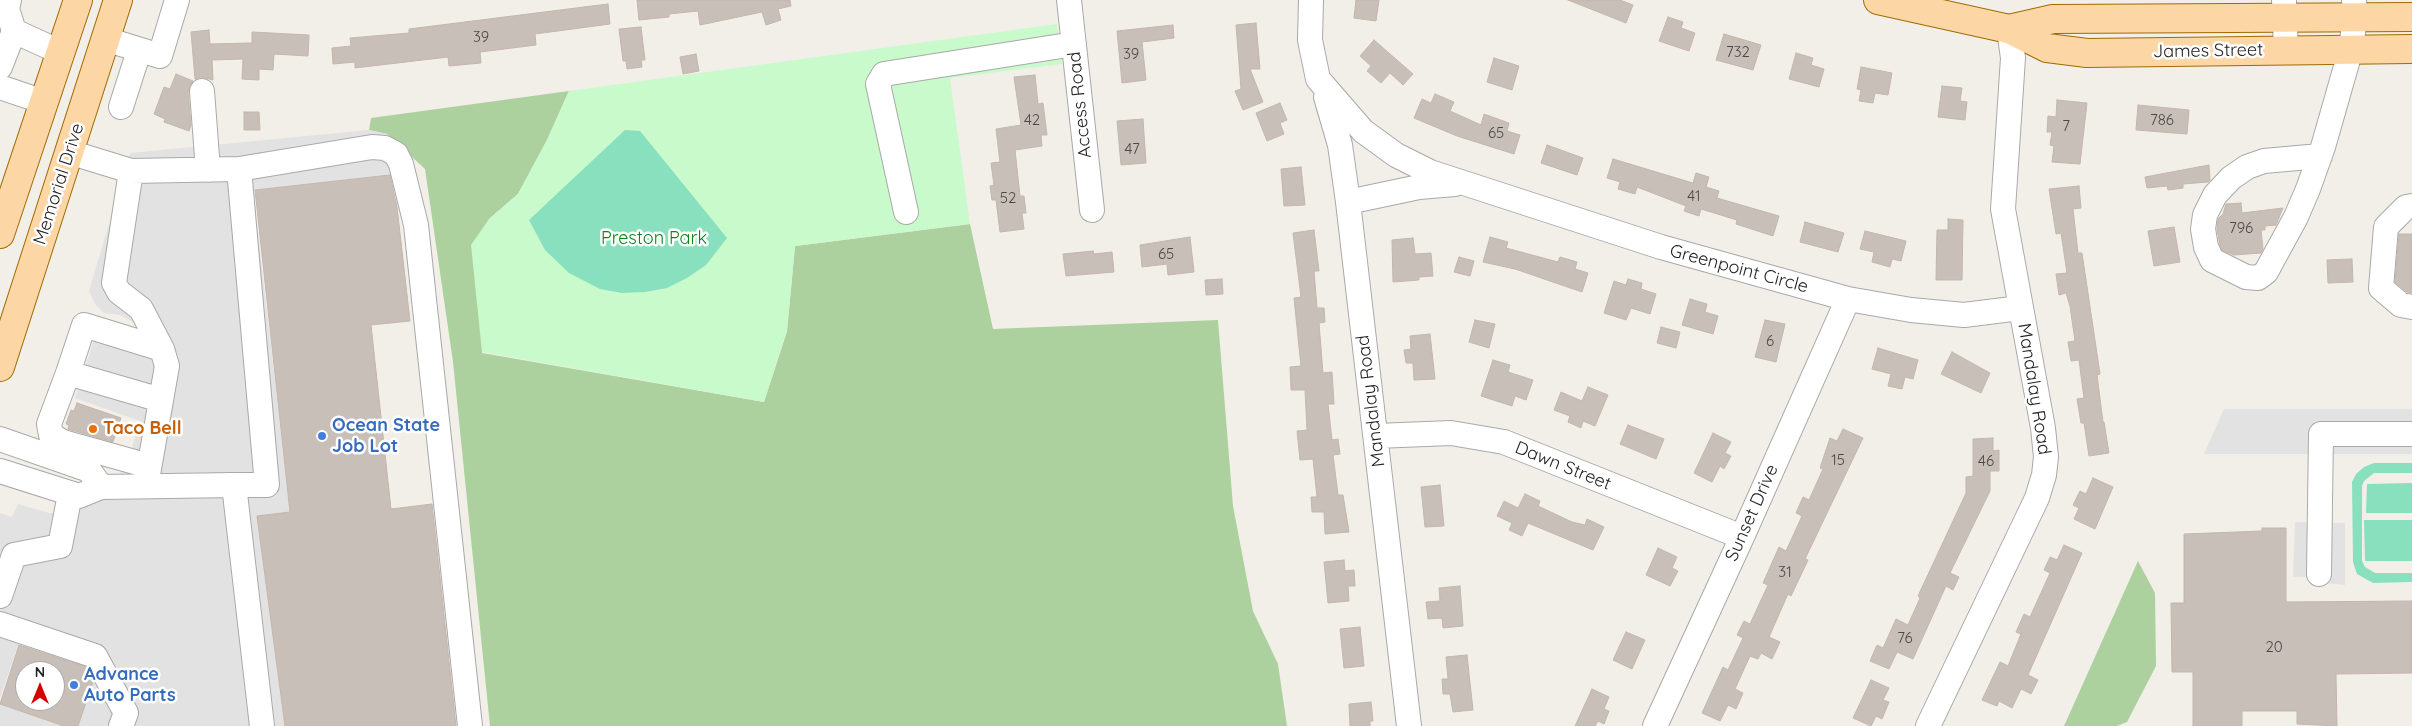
<!DOCTYPE html>
<html>
<head>
<meta charset="utf-8">
<style>
  body { margin:0 }
  #map { position:relative; width:2412px; height:726px; overflow:hidden; background:#f2efe9; font-family:Quicksand,sans-serif }
  canvas { display:block }
  .north { position:absolute; left:15px; top:661px; width:50px; height:50px; box-sizing:border-box; background:#fff; border:1px solid #a7a7a7; border-radius:50%; rotate:0deg; font-size:14px; font-weight:700; line-height:20px; text-align:center; color:#222 }
  .north::after { content:''; display:block; margin:auto; width:18px; height:22px; background:#d40000; clip-path:polygon(50% 0,100% 100%,50% 72%,0 100%) }
</style>
</head>
<body>
<div id="map">
<canvas width="2412" height="726"></canvas>
<div class="north">N</div>
</div>
<script>
const g = document.querySelector('canvas').getContext('2d');
g.lineJoin = 'round';
function fillPath(path, color) {
  g.fillStyle = color;
  g.fill(path, 'evenodd');
}
function toPath(rows) {
  const path = new Path2D();
  for (const r of rows) {
    path.moveTo(r[0], r[1]);
    for (let i = 2; i < r.length; i += 2) path.lineTo(r[i], r[i + 1]);
  }
  return path;
}
function trace(path, color, width, dash) {
  g.strokeStyle = color;
  g.lineWidth = width;
  g.lineCap = dash ? 'butt' : 'round';
  g.setLineDash(dash || []);
  g.stroke(path);
}
function write(font, color, halo, rows, align = 'center') {
  g.font = font + ' Quicksand,sans-serif';
  g.lineWidth = 5;
  g.setLineDash([]);
  g.textBaseline = 'middle';
  g.strokeStyle = halo;
  g.fillStyle = color;
  for (const [text, x, y, turn = 0] of rows) {
    g.save();
    g.translate(x, y);
    g.rotate((+turn || 0) * Math.PI / 180);
    g.textAlign = isNaN(turn) ? turn : align;
    if (halo) g.strokeText(text, 0, 0);
    g.fillText(text, 0, 0);
    g.restore();
  }
}
fillPath(toPath([
  [569,91,547,140,518,194,489,219,482,353,764,402,787,331,795,246,970,224,993,329,1218,320,1233,506,1253,611,1278,664,1287,726,490,726,453,362,425,169,387,134,369,130,371,118],
  [2138,561,2155,593,2156,666,2127,722,2117,726,2064,726]
]), '#add19e');
fillPath(toPath([
  [1057,24,1062,64,950,78,970,224,795,246,787,331,764,402,482,352,471,245,489,219,518,194,547,140,569,91]
]), '#c8facc');
fillPath(toPath([
  [625,130,640,131,727,238,706,265,687,278,667,288,645,292,622,293,600,289,569,273,545,250,529,220],
  [2374,463,2412,463,2412,473,2374,473,2364,481,2362,486,2362,561,2365,567,2375,573,2412,573,2412,582,2373,583,2357,574,2353,562,2352,482,2356,474,2364,467],
  [2412,483,2412,513,2366,513,2367,484],
  [2364,520,2412,520,2412,561,2365,561]
]), '#88e0be');
fillPath(toPath([
  [369,130,387,134,394,175,253,190,290,512,257,517,285,726,78,726,99,666,20,640,0,698,0,513,12,517,18,504,49,513,57,513,125,470,140,421,75,398,95,337,154,356,135,323,120,315,104,313,95,304,89,291,130,153],
  [2224,409,2412,409,2412,454,2204,454],
  [2295,522,2345,523,2345,585,2327,583,2313,577,2293,577],
  [0,704,64,726,0,726]
]), '#e2e2e2');
const building = toPath([
  [637,0,790,0,791,6,778,9,781,20,766,25,762,12,700,25,698,11,669,14,669,17,639,20,637,0],
  [1356,0,1379,0,1376,21,1354,18,1356,0],
  [1568,0,1620,0,1633,5,1626,23,1568,0],
  [608,4,610,24,535,34,536,45,480,52,481,63,449,66,448,57,355,68,355,62,333,64,332,48,351,46,350,38,409,33,409,29,608,4],
  [1668,17,1683,22,1681,28,1695,33,1689,51,1659,41,1668,17],
  [1256,23,1260,69,1250,69,1263,102,1243,110,1235,91,1241,89,1236,25,1256,23],
  [1173,25,1174,38,1142,42,1146,80,1122,83,1117,31,1173,25],
  [641,27,645,60,641,60,642,67,627,69,626,61,623,61,619,29,641,27],
  [209,30,210,44,252,43,252,32,309,35,308,56,274,54,273,70,259,69,259,80,242,79,243,59,212,60,213,80,201,77,195,79,191,32,209,30],
  [1724,34,1761,45,1753,70,1716,60,1724,34],
  [1374,40,1413,74,1403,85,1390,73,1381,83,1367,71,1371,66,1360,56,1374,40],
  [1796,53,1813,58,1811,65,1824,69,1819,87,1789,79,1796,53],
  [696,54,699,71,683,74,680,57,696,54],
  [1494,58,1519,66,1512,90,1487,82,1494,58],
  [1861,67,1892,73,1888,95,1875,93,1873,103,1859,101,1861,90,1857,89,1861,67],
  [176,74,193,81,188,92,191,125,189,131,164,122,165,119,154,114,164,87,170,89,176,74],
  [1035,75,1038,104,1043,103,1047,135,1041,135,1042,146,1015,150,1020,196,1024,196,1026,213,1022,213,1024,229,1000,232,996,200,992,200,990,186,994,185,991,163,1000,162,996,129,1021,125,1014,77,1035,75],
  [1942,86,1962,88,1960,101,1967,102,1965,120,1938,117,1942,86],
  [1435,94,1454,102,1450,111,1481,125,1484,114,1509,123,1507,131,1520,135,1514,154,1457,136,1414,118,1422,99,1431,103,1435,94],
  [2057,100,2087,103,2080,164,2052,162,2054,146,2050,145,2052,132,2047,132,2048,116,2056,117,2057,100],
  [1280,103,1287,120,1280,123,1284,134,1267,141,1256,113,1280,103],
  [2138,105,2189,110,2187,134,2136,130,2138,105],
  [244,112,259,112,260,130,244,130,244,112],
  [1143,119,1146,163,1121,165,1117,121,1143,119],
  [1547,145,1583,158,1577,175,1541,163,1547,145],
  [1613,159,1693,183,1696,173,1709,177,1706,187,1719,191,1717,198,1779,216,1773,236,1736,224,1737,220,1701,209,1699,216,1684,211,1686,206,1637,187,1635,194,1618,189,1620,182,1607,178,1613,159],
  [2209,165,2210,180,2208,182,2183,184,2183,188,2168,190,2167,186,2147,188,2145,177,2209,165],
  [1301,167,1305,205,1284,206,1281,169,1301,167],
  [390,175,397,207,410,321,371,325,391,509,432,504,456,726,285,726,257,516,290,512,255,190,390,175],
  [2079,186,2081,208,2073,209,2078,253,2082,253,2100,374,2097,375,2103,422,2104,422,2109,453,2089,456,2084,423,2081,423,2077,399,2084,398,2079,360,2071,361,2068,342,2075,341,2070,306,2066,293,2059,295,2056,274,2067,273,2061,233,2056,234,2049,189,2079,186],
  [2241,203,2242,213,2283,208,2276,225,2265,226,2265,230,2261,230,2263,249,2261,253,2234,255,2222,250,2220,245,2217,229,2218,219,2223,214,2226,204,2241,203],
  [1948,219,1963,220,1962,280,1936,280,1937,230,1948,230,1948,219],
  [1805,222,1844,233,1838,252,1800,242,1805,222],
  [2174,227,2180,262,2154,266,2148,231,2174,227],
  [1314,230,1319,271,1314,271,1317,308,1324,308,1325,322,1319,323,1323,373,1332,372,1334,404,1328,404,1332,440,1338,439,1340,454,1333,455,1338,495,1343,495,1349,532,1325,534,1324,512,1312,512,1311,497,1317,497,1313,459,1300,460,1297,431,1307,430,1305,390,1291,390,1290,367,1301,366,1294,298,1301,297,1293,233,1314,230],
  [1865,231,1906,241,1901,261,1892,259,1890,267,1872,262,1874,252,1860,249,1865,231],
  [2399,234,2412,234,2412,293,2407,292,2395,282,2399,234],
  [1190,237,1194,272,1168,275,1167,264,1142,267,1140,245,1190,237],
  [1490,237,1508,242,1506,248,1558,262,1560,257,1577,262,1575,269,1588,273,1582,292,1515,269,1483,262,1490,237],
  [1413,238,1415,254,1431,253,1433,276,1419,277,1419,280,1393,282,1392,240,1413,238],
  [1093,251,1094,254,1112,252,1114,272,1066,276,1063,254,1093,251],
  [1459,257,1474,261,1470,276,1454,272,1459,257],
  [2352,259,2353,282,2328,283,2327,260,2352,259],
  [1222,279,1223,294,1206,295,1205,280,1222,279],
  [1628,279,1642,283,1641,289,1656,294,1650,314,1631,308,1626,320,1604,313,1614,281,1626,285,1628,279],
  [1690,299,1707,304,1705,312,1718,316,1713,334,1682,325,1690,299],
  [1475,320,1495,324,1489,348,1469,342,1475,320],
  [1765,320,1785,324,1776,362,1755,357,1765,320],
  [1661,327,1680,332,1676,348,1657,343,1661,327],
  [1430,334,1435,379,1414,380,1413,363,1406,363,1404,350,1411,349,1410,336,1430,334],
  [1878,348,1918,360,1913,379,1905,377,1902,389,1888,386,1891,374,1872,369,1878,348],
  [1952,352,1990,373,1981,393,1941,374,1952,352],
  [1493,360,1510,365,1508,372,1533,380,1526,400,1515,396,1512,406,1481,396,1493,360],
  [1588,387,1608,395,1595,426,1583,421,1581,428,1568,422,1570,416,1554,410,1561,392,1582,401,1588,387],
  [77,403,121,418,113,442,68,429,69,425,66,424,71,410,74,411,77,403],
  [1628,425,1664,439,1656,459,1620,444,1628,425],
  [1843,429,1863,438,1805,559,1808,560,1791,596,1788,594,1769,637,1780,642,1772,659,1761,653,1758,659,1750,656,1735,689,1743,693,1736,709,1728,705,1720,721,1702,713,1723,667,1728,670,1743,638,1737,635,1744,621,1750,624,1768,585,1763,583,1779,547,1786,551,1802,516,1796,513,1803,497,1809,500,1823,469,1820,468,1830,438,1837,441,1843,429],
  [1713,433,1731,442,1725,453,1731,456,1724,469,1720,466,1712,482,1694,473,1713,433],
  [1993,438,1993,451,1999,450,1999,471,1990,471,1990,491,1950,573,1959,577,1953,590,1946,586,1913,659,1897,652,1889,669,1870,661,1877,645,1883,648,1896,619,1908,625,1920,598,1918,596,1966,493,1966,477,1973,476,1973,439,1993,438],
  [2093,478,2113,487,2095,529,2074,519,2079,508,2073,505,2080,491,2086,494,2093,478],
  [1440,485,1444,526,1425,527,1421,487,1440,485],
  [1525,494,1540,501,1538,506,1572,522,1585,525,1587,519,1604,527,1593,550,1528,523,1522,536,1509,530,1512,523,1497,516,1504,501,1518,508,1525,494],
  [2262,528,2286,528,2286,602,2412,601,2412,673,2336,674,2337,726,2297,724,2297,711,2242,711,2242,726,2193,726,2193,672,2172,672,2171,603,2184,603,2184,534,2262,531,2262,528],
  [2064,545,2082,553,2028,675,2038,680,2031,694,2021,689,2012,708,1999,701,1997,706,1982,700,2000,662,2008,666,2021,634,2016,632,2024,614,2030,617,2050,573,2044,570,2050,557,2057,560,2064,545],
  [1658,548,1677,557,1672,568,1678,571,1670,586,1646,575,1658,548],
  [1344,560,1345,571,1354,570,1355,586,1348,586,1349,601,1328,603,1324,562,1344,560],
  [1460,586,1463,626,1443,628,1442,618,1428,619,1426,602,1440,601,1439,588,1460,586],
  [1360,627,1364,666,1344,668,1340,629,1360,627],
  [1626,632,1645,640,1632,669,1613,660,1626,632],
  [19,645,86,667,93,682,78,726,64,726,0,704,19,645],
  [25,671,55,671,55,701,25,701,25,671],
  [1467,655,1473,710,1453,712,1450,694,1443,694,1442,679,1448,679,1446,657,1467,655],
  [1871,680,1889,688,1883,700,1889,702,1882,719,1876,716,1871,726,1853,718,1871,680],
  [1592,689,1609,697,1604,709,1609,711,1604,724,1598,721,1595,726,1575,726,1592,689],
  [1371,702,1373,721,1370,721,1370,726,1350,726,1349,704,1371,702]
]);
fillPath(building, '#c7bfb8');
trace(building, '#c4b6ab', 1);
const minor = toPath([
  [9,0,7,9,14,31,60,52],
  [1069,0,1092,210],
  [1311,0,1310,40,1318,79,1363,131,1396,155,1430,172,1661,247,1848,299,1911,310,1964,315,2020,308],
  [2284,0,2286,50],
  [105,39,160,56,177,0],
  [0,67,14,31],
  [0,87,44,102],
  [202,91,208,170],
  [1326,97,1340,145,1348,202,1409,726],
  [121,107,139,51],
  [69,152,131,171,239,169,267,485,234,485],
  [2320,156,2264,161,2247,167,2231,178,2215,195,2205,215,2203,229,2206,247,2212,260,2246,277,2258,278,2266,272,2296,217,2308,189,2323,147,2351,49,2355,16,2354,0],
  [239,169,372,147,385,148,396,154,401,164,416,225,470,726],
  [131,171,114,283,119,292,141,309,162,349,167,366,146,486],
  [1348,202,1419,187,1455,184],
  [2412,206,2406,207,2386,227,2381,288,2401,305,2412,307],
  [906,212,878,84,884,74,1074,44],
  [68,373,49,424,51,435,63,442,149,466],
  [161,400,68,373,84,325,162,349],
  [1376,436,1451,433,1504,442,1742,537],
  [0,439,89,470,101,487,79,496,0,471],
  [101,487,234,485,262,726],
  [2319,574,2321,434,2412,434],
  [0,596,14,555,60,546,70,494],
  [0,624,95,656,126,713,121,726],
  [1655,726,1742,537,1848,299],
  [1928,726,2037,498,2044,475,2046,457,2043,428,2003,209,2013,58,2009,29]
]);
const major = toPath([
  [1878,0,2009,29,2047,48,2087,53,2412,49],
  [2009,29,2053,19,2412,17],
  [0,234,78,0],
  [0,367,118,0]
]);
trace(minor, '#a9a9a9', 26);
trace(major, '#a06b00', 30);
trace(minor, '#fff', 24);
trace(major, '#fcd6a4', 28);
for (const [x, y, r, color] of [
  [93,429,5,"#e8710a"],
  [322,436,5,"#3f7fe0"],
  [74,685,5,"#3f7fe0"]
]) {
  const dot = new Path2D();
  dot.arc(x, y, r, 0, 2 * Math.PI);
  g.fillStyle = color;
  g.fill(dot);
  trace(dot, '#fff', 2);
}
write('15px', '#4b4948', null, [
  ["39",481,37],
  ["732",1738,52],
  ["39",1131,54],
  ["42",1032,120],
  ["786",2162,120],
  ["7",2066,126],
  ["65",1496,133],
  ["47",1132,149],
  ["41",1694,196],
  ["52",1008,198],
  ["796",2241,228],
  ["65",1166,254],
  ["6",1770,341],
  ["15",1838,460],
  ["46",1986,461],
  ["31",1785,572],
  ["76",1905,638],
  ["20",2274,647]
]);
write('18px', '#222', '#fff', [
  ["James Street",2208,51,-1],
  ["Access Road",1080,105,-96],
  ["Memorial Drive",59,184,-72],
  ["Greenpoint Circle",1739,269,15],
  ["Mandalay Road",2034,389,81],
  ["Mandalay Road",1371,401,-97],
  ["Dawn Street",1563,466,22],
  ["Sunset Drive",1752,513,-66]
]);
write('18px', '#0c8416', '#fff', [
  ["Preston Park",654,239]
]);
write('bold 18px', '#366cbe', '#fff', [
  ["Ocean State",332,426],
  ["Job Lot",332,447],
  ["Advance",84,675],
  ["Auto Parts",84,696]
], 'left');
write('bold 18px', '#c56008', '#fff', [
  ["Taco Bell",103,429]
], 'left');
</script>
</body>
</html>
